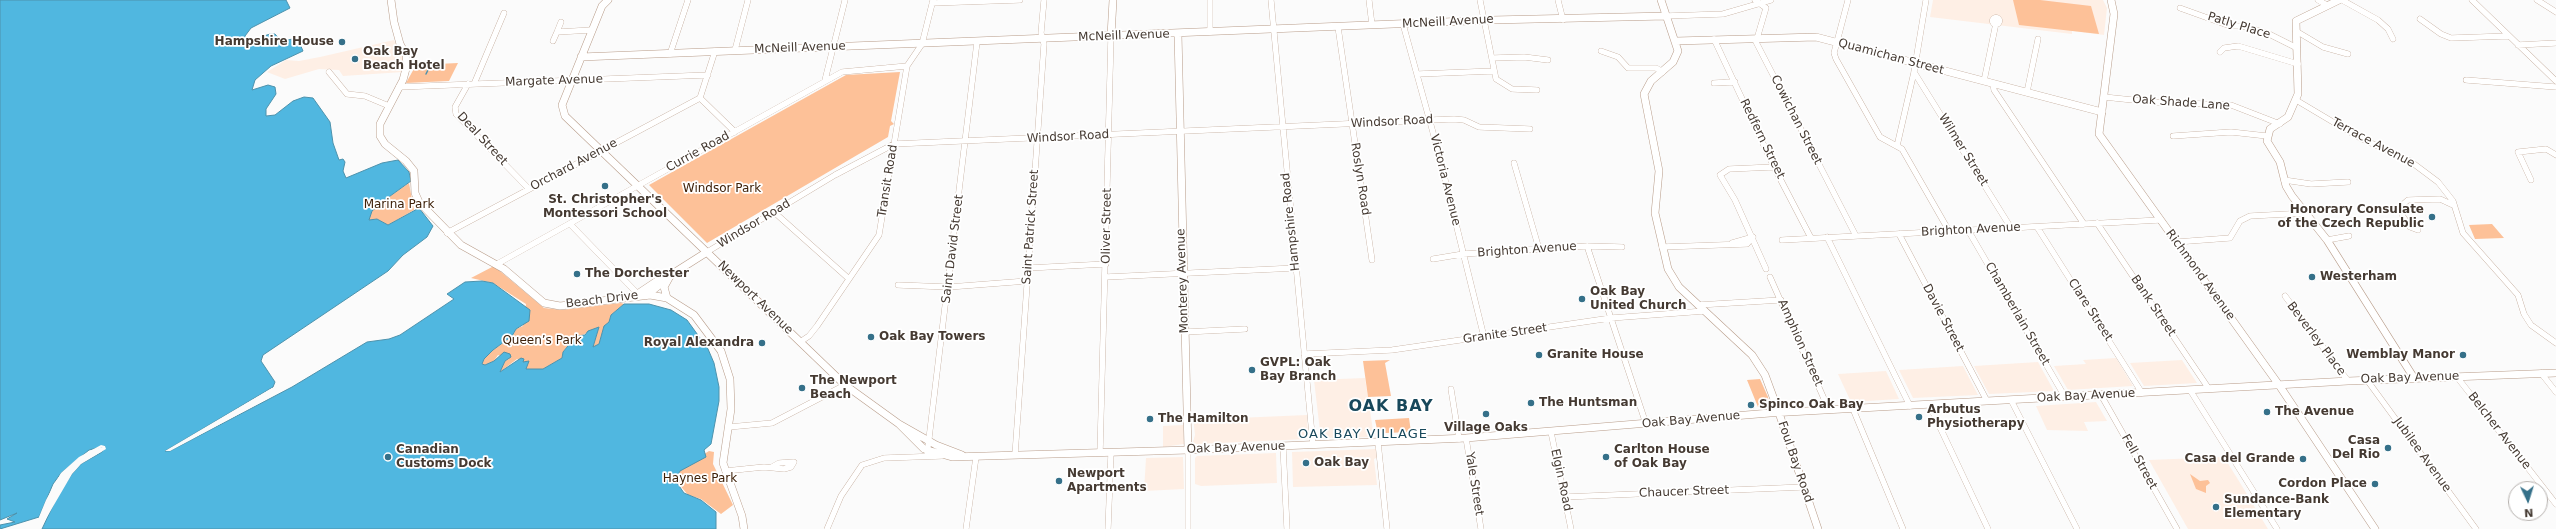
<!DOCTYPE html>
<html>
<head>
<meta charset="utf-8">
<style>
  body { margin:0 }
  #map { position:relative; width:2556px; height:529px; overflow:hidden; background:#fbfbfb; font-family:"DejaVu Sans",sans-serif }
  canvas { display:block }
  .north { position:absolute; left:2508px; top:481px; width:40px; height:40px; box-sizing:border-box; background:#fff; border:1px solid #b5b0ad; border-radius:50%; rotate:176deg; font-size:11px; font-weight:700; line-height:16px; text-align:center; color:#453a32 }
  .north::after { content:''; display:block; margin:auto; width:14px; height:18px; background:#357089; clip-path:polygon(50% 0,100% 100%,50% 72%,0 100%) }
</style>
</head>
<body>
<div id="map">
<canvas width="2556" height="529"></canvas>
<div class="north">N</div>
</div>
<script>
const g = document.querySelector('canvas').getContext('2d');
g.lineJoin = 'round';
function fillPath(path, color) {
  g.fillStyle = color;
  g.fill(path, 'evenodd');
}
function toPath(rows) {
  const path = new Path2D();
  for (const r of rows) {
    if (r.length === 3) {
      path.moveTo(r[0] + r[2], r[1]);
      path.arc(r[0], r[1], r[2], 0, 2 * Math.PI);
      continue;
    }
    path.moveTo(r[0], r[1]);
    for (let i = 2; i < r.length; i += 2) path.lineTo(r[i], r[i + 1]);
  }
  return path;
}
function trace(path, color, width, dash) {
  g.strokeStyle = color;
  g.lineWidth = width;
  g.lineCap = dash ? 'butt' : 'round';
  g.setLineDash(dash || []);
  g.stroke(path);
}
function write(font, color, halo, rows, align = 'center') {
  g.font = font + ' "DejaVu Sans",sans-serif';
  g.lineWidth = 3.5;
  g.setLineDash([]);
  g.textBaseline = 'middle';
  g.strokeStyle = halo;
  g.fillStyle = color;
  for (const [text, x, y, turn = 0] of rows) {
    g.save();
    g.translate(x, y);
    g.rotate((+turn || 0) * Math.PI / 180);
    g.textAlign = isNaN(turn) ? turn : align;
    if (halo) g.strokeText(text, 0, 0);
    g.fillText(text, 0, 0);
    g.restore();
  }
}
fillPath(toPath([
  [1933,0,2103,0,2107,8,2104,35,2072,31,2072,34,1930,17],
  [394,40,403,59,403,72,343,76,339,70,319,69,285,79,267,72,286,60,299,61,320,57],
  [2116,358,2133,386,2068,390,2054,366,2086,364,2083,360],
  [2182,360,2197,383,2144,386,2130,363],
  [2038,362,2054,391,1989,394,1974,366],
  [1963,366,1978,395,1913,398,1899,370],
  [1886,371,1899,399,1851,402,1838,374],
  [1365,378,1374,437,1321,438,1318,435,1320,431,1314,380],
  [2096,402,2107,421,2084,422,2088,431,2047,430,2036,406],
  [1237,414,1237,418,1307,415,1308,439,1196,444,1193,442,1195,435,1193,416],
  [1183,425,1184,444,1163,447,1163,426],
  [1376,449,1378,457,1374,459,1377,485,1293,487,1292,452],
  [1276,453,1277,483,1201,486,1195,484,1195,458,1197,456],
  [1183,457,1184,489,1144,491,1146,458],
  [2224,457,2242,486,2268,529,2188,529,2149,460]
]), '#feefe5');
fillPath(toPath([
  [2013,0,2040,0,2091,6,2099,34,2019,25],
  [458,63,449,81,406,83,416,65],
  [900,72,891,121,894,124,890,126,888,137,707,243,649,185,846,75],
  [409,183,414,210,388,225,377,219,368,220,372,211,386,199],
  [2492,224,2504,238,2475,239,2469,225],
  [494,266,544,308,562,310,621,303,624,304,611,315,609,322,604,327,599,344,596,346,593,347,599,327,572,340,563,352,562,358,543,369,526,369,527,364,517,359,500,372,505,361,509,359,498,355,494,361,485,365,482,364,484,359,493,350,512,337,516,329,523,326,526,304,493,283,471,278],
  [1390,360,1385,363,1391,396,1368,397,1363,361],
  [1760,379,1768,397,1769,406,1758,407,1747,380],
  [1409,418,1411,432,1385,433,1377,429,1375,420],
  [709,451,714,452,713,464,733,505,721,514,701,499,688,495,678,483,680,469],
  [2190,474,2200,481,2208,480,2210,483,2206,486,2206,493,2196,489]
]), '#fdc198');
const water = toPath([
  [0,0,286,0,290,8,251,28,245,36,247,40,252,40,270,34,275,34,281,41,293,39,300,44,303,51,271,66,255,80,252,90,268,85,275,87,276,94,266,109,266,116,275,115,293,101,304,97,313,98,330,122,333,143,339,160,343,159,345,162,343,171,346,178,382,163,398,160,409,172,411,181,386,199,372,211,369,220,377,219,388,225,419,208,433,226,427,237,403,255,388,271,263,355,261,361,275,382,273,387,165,451,170,451,292,387,367,342,389,339,400,335,454,299,447,294,465,282,482,281,493,283,530,310,529,321,516,329,512,336,493,350,484,359,482,364,485,365,494,361,504,352,510,354,511,357,505,361,500,372,521,358,524,359,523,362,529,361,526,369,543,369,562,358,563,352,576,336,585,335,588,331,599,327,593,347,599,344,604,326,609,322,611,315,624,304,649,304,671,310,687,320,708,349,714,363,719,387,719,401,711,444,704,450,706,457,680,471,675,480,684,493,701,500,716,512,716,529,42,529,59,493,72,474,81,464,102,452,105,446,89,450,61,473,53,484,39,517,0,529,0,525,15,522,7,519,17,513,0,520,0,0]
]);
fillPath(water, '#50b7e0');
trace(water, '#4d92ac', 1);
fillPath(toPath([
  [272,388,274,388,172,448,279,390,282,391,170,451,165,451],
  [101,445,105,446,106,449,81,464,72,474,44,522,43,520,58,492,70,473,80,462,103,447,90,452,62,474,41,518,39,517,46,500,61,473,79,457]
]), '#fbfbfb');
trace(toPath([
  [426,74,428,70]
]), '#4d92ac', 1.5);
const minor = toPath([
  [1210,0,1210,32],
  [1271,0,1313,445],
  [1369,0,1372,25],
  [1480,0,1496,79,1512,89,1537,90],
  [1558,0,1563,20],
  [1755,0,1766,8,1756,42,1856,236],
  [1848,0,1834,53,1836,59,1880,137,1902,149,1949,231],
  [2318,0,2327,5],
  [2342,0,2378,20,2388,29,2393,39],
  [2472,0,2556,81],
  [2537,0,2556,12],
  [932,3,1020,0],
  [2180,8,2230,26,2242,26,2267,33,2297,48],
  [1666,16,1723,14,1771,0],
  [1996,21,3.5],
  [2420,19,2441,34,2451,38,2509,36],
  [1403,24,1437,147,1484,337],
  [1338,27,1372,260],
  [2296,31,2323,47,2348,54],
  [557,32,561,22],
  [1714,39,1774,167,1811,238],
  [553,41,557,32,592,30],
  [2518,45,2556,43],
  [735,50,748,0],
  [715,51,700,98,735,132],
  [1601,51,1618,57,1628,68,1656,68,1663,72],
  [2220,52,2224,48,2238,46,2298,64],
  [670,54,688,0],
  [1493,58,1524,57,1548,60],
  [329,72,347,94,365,96,389,106],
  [1914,72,2011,228],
  [1418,74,1494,71],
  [825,80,845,0],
  [2466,80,2556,87],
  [1984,81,1996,23],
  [1714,83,1735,82],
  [468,84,455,107,456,114,529,189],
  [474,84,504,13],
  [1993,84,1994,90,2084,224],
  [399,87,708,75],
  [2027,92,2038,39],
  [2104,97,2152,102,2231,105,2280,124],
  [2296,100,2360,138,2410,161,2438,182,2453,201,2463,233,2518,295,2524,314,2531,325,2556,343],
  [2173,136,2231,132,2267,136],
  [1897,146,1914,72,1926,0],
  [1514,163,1539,249],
  [2284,180,2311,184,2348,182],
  [2531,180,2518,152,2546,149,2556,155],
  [774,212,848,278],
  [2097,223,2209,389],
  [570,224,635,291,636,295],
  [2037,227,2142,393],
  [1968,230,2065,397],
  [2418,230,2410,227,2402,215,2402,205,2408,200,2440,199,2453,205],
  [447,233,700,98],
  [1899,234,1987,401],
  [1827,237,1910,406],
  [1782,240,2160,220],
  [2327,240,2349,236],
  [2176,242,2230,238,2240,221,2250,216,2306,213],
  [1732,243,1753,237],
  [1587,246,1646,424],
  [1662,247,1747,244,1753,237],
  [707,252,835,175,894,144,1454,119,1464,120,1479,127,1530,129],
  [1433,259,1463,254,1587,246,1622,247],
  [497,264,842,72,907,66],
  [1028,268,1106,264],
  [1766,269,1735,200,1720,175,1729,169,1774,167],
  [1106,277,1296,268],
  [1770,277,1829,410],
  [898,285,949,287,1027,281],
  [2285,296,2348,381],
  [1698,305,1781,300],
  [1185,332,1245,329],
  [800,342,809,336,817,326,879,235,907,66,922,44,933,0],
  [1304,354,1392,350,1611,318,1705,311],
  [2541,373,2556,392],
  [2457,377,2556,504],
  [2367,380,2476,529],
  [1451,389,1459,439],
  [2190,390,2277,529],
  [2101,395,2177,529],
  [2011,400,2077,529],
  [1929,404,1988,529],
  [1853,409,1903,529],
  [729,427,772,423,845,385],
  [1551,432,1571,529],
  [1466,438,1481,529],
  [1378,442,1387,529],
  [1283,446,1287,529],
  [1188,450,1188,529],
  [1100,453,1111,36],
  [927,455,977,42],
  [1015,455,1044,44,1041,33,1044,0],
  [725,471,764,467,784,469,791,467,794,462,779,463,772,467],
  [1564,497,1804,487],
  [827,529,841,496,862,465,884,458,942,456],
  [966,529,976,457],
  [1108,529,1111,453]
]);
const tertiary = toPath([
  [608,0,602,6,562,105,565,116,845,385,899,424,936,445,962,455],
  [1661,0,1678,51,1673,62,1651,81,1644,94,1659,171,1655,213,1668,269,1679,287,1752,355,1765,375,1779,413],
  [2339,0,2296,21,2298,94,2288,117,2270,129,2267,141,2280,162,2286,186,2292,196,2327,240,2414,378],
  [1111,36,1113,0],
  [1676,41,1816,37,2102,112],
  [581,57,1492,20,1666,16],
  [647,295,677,271,707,252],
  [899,424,924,449,952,457,1188,450,1178,34]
]);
const secondary = toPath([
  [391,0,394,22,400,44,406,55,407,65,403,80,380,124,380,136,385,144,406,161,414,171,415,193,419,202,461,245,504,269,544,303,560,306,650,295,667,298,694,315,721,351,730,379,731,409,723,463,742,516,744,529],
  [2111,0,2114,14,2099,134,2279,385,2375,529],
  [636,295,660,279,670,276],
  [667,298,664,287,670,276],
  [1779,413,1818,529],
  [1188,450,1466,438,1770,413,2348,381,2556,373]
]);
trace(minor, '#b89c89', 6);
trace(tertiary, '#b89c89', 8);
trace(secondary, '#b89c89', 8);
trace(minor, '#fff', 5.5);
trace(tertiary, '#fff', 7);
trace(secondary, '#fff', 7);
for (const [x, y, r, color] of [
  [342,42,4,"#357089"],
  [355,59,4,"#357089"],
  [605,186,4,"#357089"],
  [2432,217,4,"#357089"],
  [577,274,4,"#357089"],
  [2312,277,4,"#357089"],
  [1582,299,4,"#357089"],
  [871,337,4,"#357089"],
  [762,343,4,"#357089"],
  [1539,355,4,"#357089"],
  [2463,355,4,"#357089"],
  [1252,370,4,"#357089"],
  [802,388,4,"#357089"],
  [1531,403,4,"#357089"],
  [1751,405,4,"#357089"],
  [2267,412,4,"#357089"],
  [1486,414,4,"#357089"],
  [1919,417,4,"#357089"],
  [1150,419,4,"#357089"],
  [2388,448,4,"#357089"],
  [388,457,4,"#357089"],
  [1606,457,4,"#357089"],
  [2303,459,4,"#357089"],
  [1306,463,4,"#357089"],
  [1059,481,4,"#357089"],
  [2375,484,4,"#357089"],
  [2216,507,4,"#357089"]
]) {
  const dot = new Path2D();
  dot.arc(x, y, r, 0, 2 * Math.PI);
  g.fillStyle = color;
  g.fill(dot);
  trace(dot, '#fff', 1.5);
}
write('12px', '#453a32', '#fff', [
  ["McNeill Avenue",1448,22,-3],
  ["Patly Place",2239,26,17],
  ["McNeill Avenue",1124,36,-2],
  ["McNeill Avenue",800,48,-2],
  ["Quamichan Street",1891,57,15],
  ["Margate Avenue",554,81,-2],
  ["Oak Shade Lane",2181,103,4],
  ["Cowichan Street",1796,120,63],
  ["Windsor Road",1392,122,-3],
  ["Windsor Road",1068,137,-3],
  ["Deal Street",482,139,47],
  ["Redfern Street",1762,139,64],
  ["Terrace Avenue",2373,143,28],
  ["Wilmer Street",1963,150,58],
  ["Currie Road",698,152,-29],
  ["Orchard Avenue",574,165,-28],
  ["Roslyn Road",1360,179,81],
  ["Victoria Avenue",1445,180,76],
  ["Transit Road",888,181,-81],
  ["Hampshire Road",1291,222,-96],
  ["Windsor Road",754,224,-31],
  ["Oliver Street",1107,226,-89],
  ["Saint Patrick Street",1031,227,-86],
  ["Brighton Avenue",1971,230,-3],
  ["Saint David Street",953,249,-83],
  ["Brighton Avenue",1527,250,-4],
  ["Richmond Avenue",2200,275,54],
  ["Monterey Avenue",1183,281,-92],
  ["Newport Avenue",755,298,44],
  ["Beach Drive",602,300,-7],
  ["Bank Street",2153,306,56],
  ["Clare Street",2090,310,57],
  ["Chamberlain Street",2017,314,60],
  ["Davie Street",1943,318,62],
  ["Granite Street",1505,334,-8],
  ["Beverley Place",2316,339,53],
  ["Amphion Street",1800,343,66],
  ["Oak Bay Avenue",2410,378,-2],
  ["Oak Bay Avenue",2086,396,-3],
  ["Oak Bay Avenue",1691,420,-5],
  ["Belcher Avenue",2499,431,52],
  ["Oak Bay Avenue",1236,448,-2],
  ["Jubilee Avenue",2422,455,54],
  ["Foul Bay Road",1795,462,71],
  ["Fell Street",2139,462,61],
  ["Elgin Road",1561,480,78],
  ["Yale Street",1474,484,81],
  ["Chaucer Street",1684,492,-2]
]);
write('bold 12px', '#453a32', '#fff', [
  ["Hampshire House",334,42,"right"],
  ["Oak Bay",363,52],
  ["Beach Hotel",363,66],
  ["St. Christopher's",605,200,"center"],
  ["Montessori School",605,214,"center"],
  ["Honorary Consulate",2424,210,"right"],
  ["of the Czech Republic",2424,224,"right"],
  ["The Dorchester",585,274],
  ["Westerham",2320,277],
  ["Oak Bay",1590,292],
  ["United Church",1590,306],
  ["Oak Bay Towers",879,337],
  ["Royal Alexandra",754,343,"right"],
  ["Granite House",1547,355],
  ["Wemblay Manor",2455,355,"right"],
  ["GVPL: Oak",1260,363],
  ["Bay Branch",1260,377],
  ["The Newport",810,381],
  ["Beach",810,395],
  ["The Huntsman",1539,403],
  ["Spinco Oak Bay",1759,405],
  ["Arbutus",1927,410],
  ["Physiotherapy",1927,424],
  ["The Avenue",2275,412],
  ["The Hamilton",1158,419],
  ["Village Oaks",1486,428,"center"],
  ["Casa",2380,441,"right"],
  ["Del Rio",2380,455,"right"],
  ["Canadian",396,450],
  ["Customs Dock",396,464],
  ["Carlton House",1614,450],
  ["of Oak Bay",1614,464],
  ["Casa del Grande",2295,459,"right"],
  ["Oak Bay",1314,463],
  ["Newport",1067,474],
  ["Apartments",1067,488],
  ["Cordon Place",2367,484,"right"],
  ["Sundance-Bank",2224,500],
  ["Elementary",2224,514]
], 'left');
write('12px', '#3e2109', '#fff', [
  ["Windsor Park",722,189],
  ["Marina Park",399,205],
  ["Queen’s Park",542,341],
  ["Haynes Park",700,479]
]);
g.letterSpacing = '1px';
write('13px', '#18485b', '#fff', [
  ["OAK BAY VILLAGE",1363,435]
]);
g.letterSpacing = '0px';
g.letterSpacing = '1px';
write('bold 16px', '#18485b', '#fff', [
  ["OAK BAY",1391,407]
]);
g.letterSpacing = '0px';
</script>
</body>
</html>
